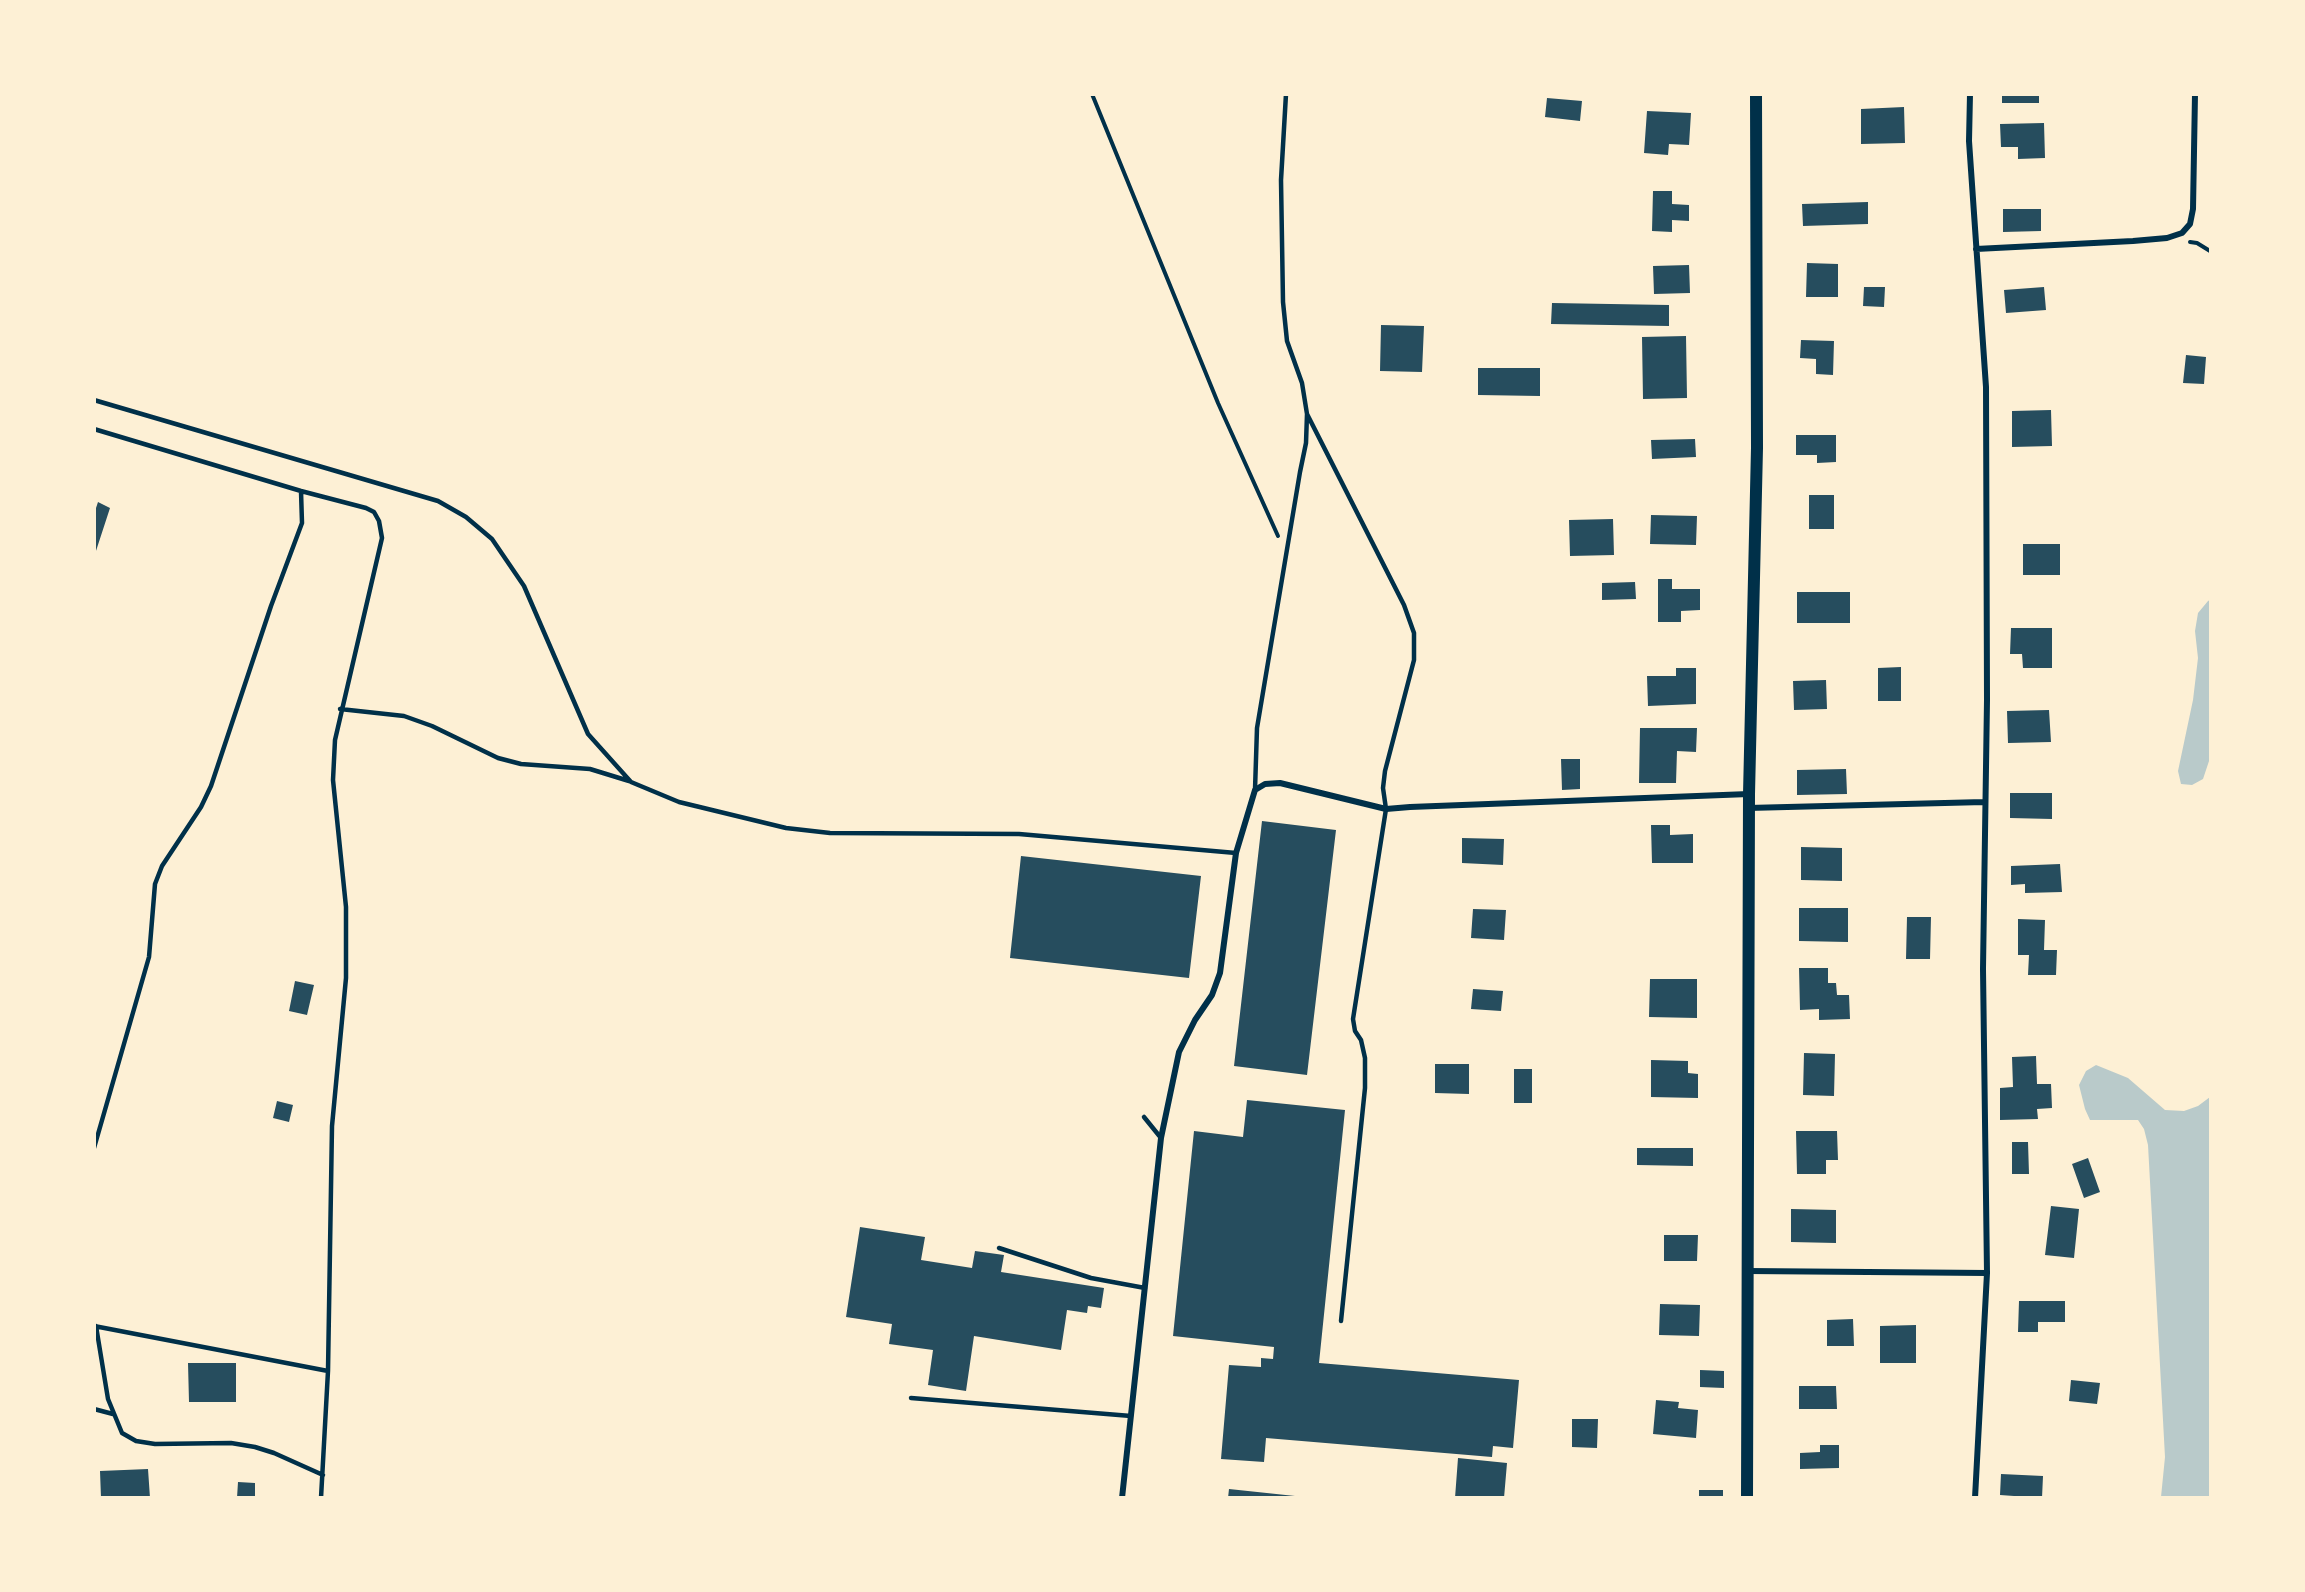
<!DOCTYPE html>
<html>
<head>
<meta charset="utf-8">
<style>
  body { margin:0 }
  #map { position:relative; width:2305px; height:1592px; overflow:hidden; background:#fdf0d5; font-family:Helvetica,sans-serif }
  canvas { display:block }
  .frame { position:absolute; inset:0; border:96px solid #fdf0d5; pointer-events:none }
</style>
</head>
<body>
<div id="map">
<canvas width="2305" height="1592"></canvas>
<div class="frame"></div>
</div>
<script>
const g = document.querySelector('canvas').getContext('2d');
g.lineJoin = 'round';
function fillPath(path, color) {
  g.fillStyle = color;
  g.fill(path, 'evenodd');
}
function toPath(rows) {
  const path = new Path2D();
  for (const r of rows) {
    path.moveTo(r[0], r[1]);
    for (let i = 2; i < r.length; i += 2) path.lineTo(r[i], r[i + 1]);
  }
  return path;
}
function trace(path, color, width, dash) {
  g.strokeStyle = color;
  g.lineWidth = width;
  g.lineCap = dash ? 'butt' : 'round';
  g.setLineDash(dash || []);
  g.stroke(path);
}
fillPath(toPath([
  [2210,600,2210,758,2203,779,2192,785,2181,784,2178,771,2193,700,2198,658,2195,631,2198,613,2208,601],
  [2096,1065,2128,1078,2165,1110,2184,1111,2198,1106,2210,1097,2210,1497,2161,1497,2165,1457,2148,1145,2144,1129,2138,1120,2090,1120,2085,1109,2079,1085,2086,1071]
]), '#b9caca');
fillPath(toPath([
  [2002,94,2039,94,2039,103,2002,103],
  [1547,98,1582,101,1580,121,1545,117],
  [1904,107,1905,143,1861,144,1861,109],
  [1647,111,1691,113,1689,145,1669,144,1668,155,1644,153],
  [2044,123,2045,158,2018,159,2018,147,2001,147,2000,124],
  [1653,191,1672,191,1672,204,1689,205,1689,221,1672,220,1672,232,1652,231],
  [1868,202,1868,224,1803,226,1802,204],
  [2003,209,2041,209,2041,231,2003,232],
  [1807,263,1838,264,1838,297,1806,297],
  [1689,265,1690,293,1654,294,1653,266],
  [1864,287,1885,287,1884,307,1863,306],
  [2044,287,2046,310,2006,313,2004,290],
  [1552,303,1669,305,1669,326,1551,324],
  [1381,325,1424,326,1422,372,1380,371],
  [1686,336,1687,398,1643,399,1642,337],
  [1801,340,1834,341,1833,375,1816,374,1816,359,1800,358],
  [2186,355,2206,357,2204,384,2183,383],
  [1478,368,1540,368,1540,396,1478,395],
  [2051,410,2052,446,2012,447,2012,411],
  [1796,435,1836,435,1836,462,1817,463,1817,455,1796,455],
  [1695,439,1696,457,1652,459,1651,440],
  [1809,495,1834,495,1834,529,1809,529],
  [98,502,110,508,95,554,94,514],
  [1651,515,1697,516,1696,545,1650,544],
  [1613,519,1614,555,1570,556,1569,520],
  [2023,544,2060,544,2060,575,2023,575],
  [1658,579,1672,579,1672,589,1700,589,1700,610,1681,611,1681,622,1658,622],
  [1635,582,1636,599,1602,600,1602,583],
  [1797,592,1850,592,1850,623,1797,623],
  [2011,628,2052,628,2052,668,2023,668,2022,654,2010,654],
  [1901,667,1901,701,1878,701,1878,668],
  [1676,668,1696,668,1696,704,1648,706,1647,676,1676,676],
  [1826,680,1827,709,1794,710,1793,681],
  [2049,710,2051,742,2008,743,2007,711],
  [1640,728,1697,728,1696,752,1677,751,1676,783,1639,783],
  [1561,759,1580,759,1580,789,1562,790],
  [1846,769,1847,794,1797,795,1797,770],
  [2010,793,2052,793,2052,819,2010,818],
  [1262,821,1336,830,1307,1075,1234,1066],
  [1651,825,1670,825,1670,835,1693,834,1693,863,1652,863],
  [1462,838,1504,839,1503,865,1462,863],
  [1801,847,1842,848,1842,881,1801,880],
  [1021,856,1201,876,1189,978,1010,958],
  [2060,864,2062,892,2025,893,2025,884,2011,885,2011,866],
  [1799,908,1848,908,1848,942,1799,941],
  [1473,909,1506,910,1504,940,1471,938],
  [1907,917,1931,917,1930,959,1906,959],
  [2018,919,2045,920,2044,950,2057,950,2056,975,2028,975,2029,955,2018,955],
  [1799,968,1828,968,1828,983,1836,983,1837,995,1849,995,1850,1019,1819,1020,1819,1009,1800,1010],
  [1650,979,1697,979,1697,1018,1649,1017],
  [295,981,314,985,307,1015,289,1011],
  [1473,989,1503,991,1501,1011,1471,1009],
  [1804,1053,1835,1054,1834,1096,1803,1095],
  [2036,1056,2037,1084,2051,1084,2052,1108,2037,1109,2038,1119,2000,1120,2000,1088,2013,1087,2012,1057],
  [1651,1060,1688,1061,1688,1073,1698,1074,1698,1098,1651,1097],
  [1435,1064,1469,1064,1469,1094,1435,1093],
  [1514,1069,1532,1069,1532,1103,1514,1103],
  [1247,1100,1345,1110,1319,1363,1519,1380,1513,1448,1493,1446,1492,1457,1266,1438,1264,1462,1221,1459,1229,1365,1261,1367,1261,1358,1273,1359,1274,1347,1173,1336,1194,1131,1243,1137],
  [277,1101,293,1105,289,1122,273,1118],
  [1796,1131,1837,1131,1838,1160,1826,1160,1826,1174,1797,1174],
  [2012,1142,2028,1142,2029,1174,2012,1174],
  [1637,1148,1693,1148,1693,1166,1637,1165],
  [2088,1158,2100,1192,2084,1198,2072,1164],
  [2051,1206,2079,1209,2074,1258,2045,1255],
  [1791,1209,1836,1210,1836,1243,1791,1242],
  [860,1227,925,1237,921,1260,972,1268,975,1251,1004,1255,1001,1272,1104,1288,1101,1308,1088,1306,1087,1313,1067,1310,1061,1350,974,1336,966,1391,928,1385,933,1350,889,1344,892,1324,846,1317],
  [1664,1235,1698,1235,1697,1261,1664,1261],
  [2019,1301,2065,1301,2065,1322,2038,1322,2038,1332,2018,1332],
  [1660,1304,1700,1305,1699,1336,1659,1335],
  [1853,1319,1854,1346,1827,1346,1827,1320],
  [1916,1325,1916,1363,1880,1363,1880,1326],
  [188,1363,236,1363,236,1402,189,1402],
  [1700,1370,1724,1371,1724,1388,1700,1387],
  [2071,1380,2100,1383,2097,1404,2069,1401],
  [1799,1386,1836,1386,1837,1409,1799,1409],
  [1656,1400,1679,1402,1678,1408,1698,1410,1696,1438,1653,1434],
  [1572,1419,1598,1419,1597,1448,1572,1447],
  [1820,1445,1839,1445,1839,1468,1800,1469,1800,1453,1820,1452],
  [1458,1458,1507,1463,1504,1498,1455,1498],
  [148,1469,150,1498,101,1498,100,1471],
  [2001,1474,2043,1476,2042,1498,2000,1495],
  [238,1482,255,1483,255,1498,237,1498],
  [1229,1489,1295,1496,1294,1498,1228,1498],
  [1699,1490,1723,1490,1723,1498,1699,1498]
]), '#264d5e');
trace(toPath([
  [1092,94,1218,403,1278,536],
  [2190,242,2197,243,2210,251]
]), '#003049', 4);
trace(toPath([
  [94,400,438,501,466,517,492,539,524,586,588,734,631,782,679,802,786,828,830,833,1019,834,1236,853],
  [1307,414,1404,605,1414,633,1414,660,1385,771,1383,788,1386,809,1353,1019,1355,1031,1361,1040,1365,1058,1365,1088,1341,1321],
  [94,429,301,491,366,508,374,512,379,521,382,538,335,740,333,780,346,907,346,978,332,1126,328,1371],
  [340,709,404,716,432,726,498,758,521,764,590,769,629,781],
  [1255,790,1257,728,1300,472,1306,443,1307,414,1302,383,1287,341,1283,302,1281,180,1286,94],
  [1144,1117,1161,1138],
  [94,1148,149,957,155,884,162,866,201,807,211,786,271,606,302,523,301,491],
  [999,1248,1091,1278,1145,1288],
  [94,1326,328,1371,321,1498],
  [96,1326,108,1399,122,1433,136,1441,155,1444,231,1443,255,1447,274,1453,323,1475],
  [911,1398,1131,1416],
  [94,1409,113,1414]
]), '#003049', 4.5);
trace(toPath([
  [1970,94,1969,141,1986,387,1987,700,1983,969,1987,1273,1975,1498],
  [1976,249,2133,241,2167,238,2182,233,2190,224,2193,209,2195,94],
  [1748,808,1984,802],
  [1748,1271,1987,1273],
  [1122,1498,1161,1138,1179,1052,1195,1020,1212,995,1220,973,1236,853,1255,790,1265,784,1280,783,1386,809,1410,807,1749,794]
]), '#003049', 6);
trace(toPath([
  [1747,1498,1749,794,1757,448,1756,94]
]), '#003049', 12);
</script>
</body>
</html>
